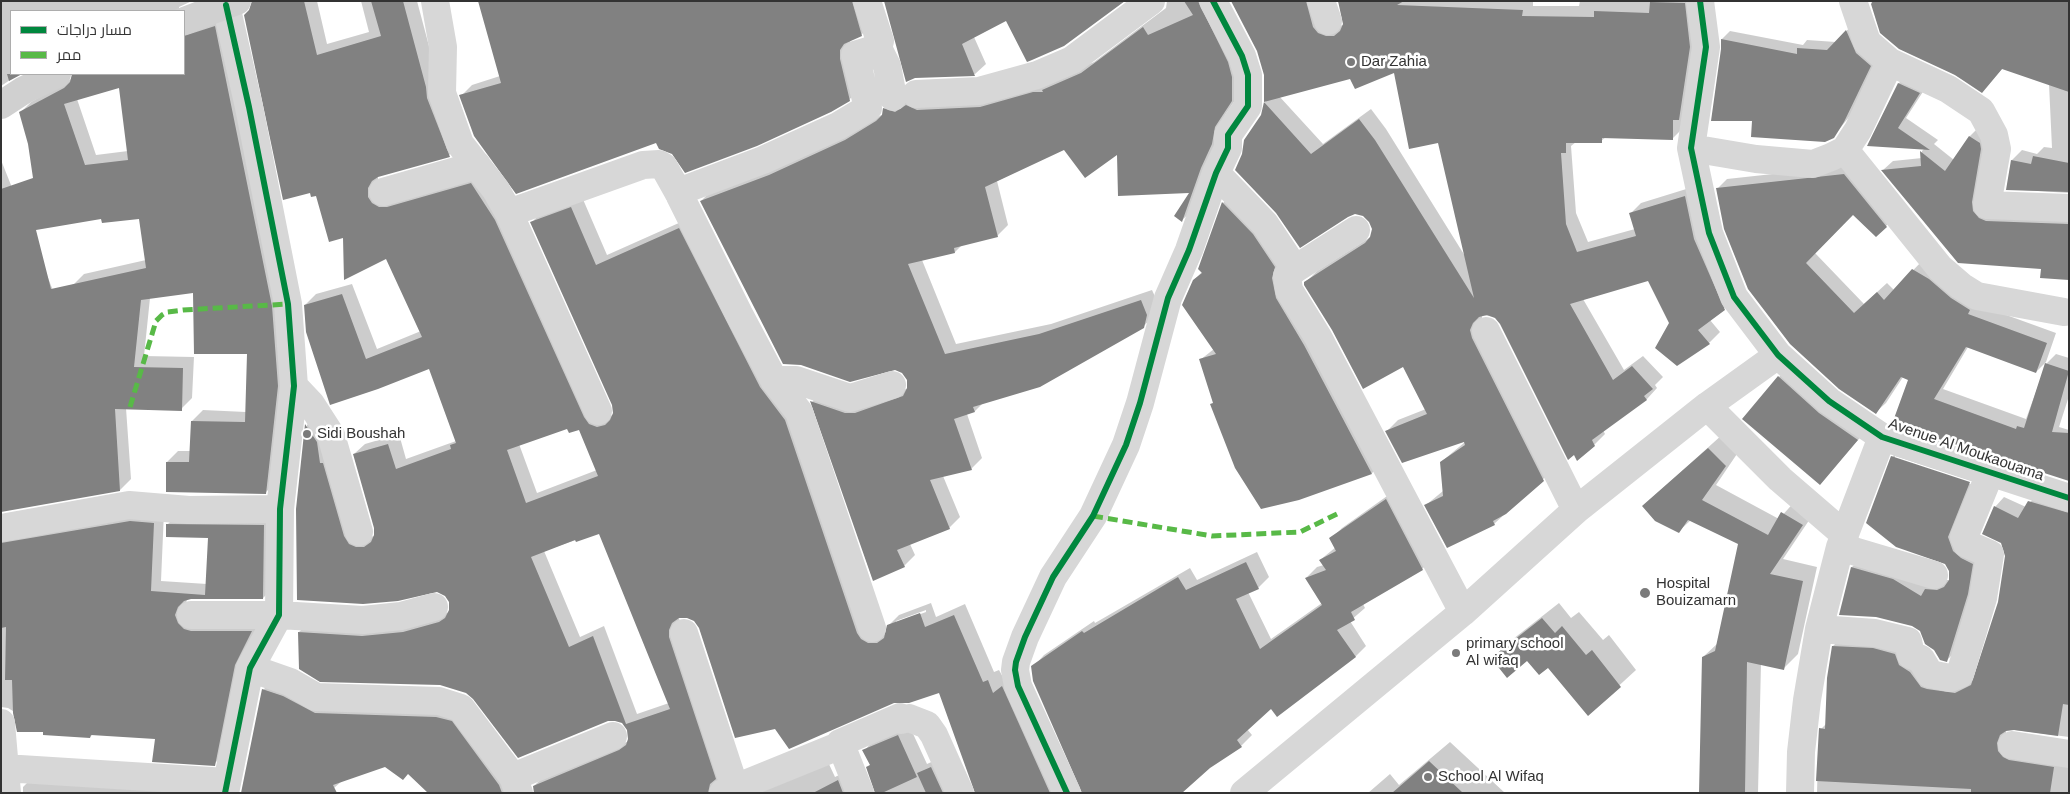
<!DOCTYPE html>
<html>
<head>
<meta charset="utf-8">
<style>
  body { margin:0 }
  #map { position:relative; width:2070px; height:794px; overflow:hidden; background:#fff; font-family:Helvetica,Cairo,sans-serif }
  canvas { display:block }
  .frame { position:absolute; inset:0; border:2px solid #333; pointer-events:none }
  .legend { position:absolute; left:10px; top:10px; width:175px; height:65px; box-sizing:border-box; background:#fff; border:1px solid #adadad; margin:0; padding:6px 9px; list-style:none; font-size:15px; color:#333 }
  .legend li { display:flex; align-items:center; gap:10px; height:25px }
  .legend b { width:25px; border:1px solid #adadad }
</style>
</head>
<body>
<div id="map">
<canvas width="2070" height="794"></canvas>
<div class="frame"></div>
<ul class="legend">
<li><b style="height:6px;background:#00873e"></b>مسار دراجات</li>
<li><b style="height:6px;background:#58b947"></b>ممر</li>
</ul>
</div>
<script>
const g = document.querySelector('canvas').getContext('2d');
g.lineJoin = 'round';
function fillPath(path, color) {
  g.fillStyle = color;
  g.fill(path, 'evenodd');
}
function toPath(rows) {
  const path = new Path2D();
  for (const r of rows) {
    path.moveTo(r[0], r[1]);
    for (let i = 2; i < r.length; i += 2) path.lineTo(r[i], r[i + 1]);
  }
  return path;
}
function trace(path, color, width, dash) {
  g.strokeStyle = color;
  g.lineWidth = width;
  g.lineCap = dash ? 'butt' : 'round';
  g.setLineDash(dash || []);
  g.stroke(path);
}
function write(font, color, halo, rows, align = 'center') {
  g.font = font + ' Helvetica,sans-serif';
  g.lineWidth = 5;
  g.setLineDash([]);
  g.textBaseline = 'middle';
  g.strokeStyle = halo;
  g.fillStyle = color;
  for (const [text, x, y, turn = 0] of rows) {
    g.save();
    g.translate(x, y);
    g.rotate((+turn || 0) * Math.PI / 180);
    g.textAlign = isNaN(turn) ? turn : align;
    if (halo) g.strokeText(text, 0, 0);
    g.fillText(text, 0, 0);
    g.restore();
  }
}
fillPath(toPath([
  [1,1,192,1,179,7,179,11,11,11,11,74,19,74,1,86],
  [253,1,317,1,327,44,369,32,361,1,417,1,437,76,460,145,449,155,378,176,378,184,482,173,608,416,614,415,613,404,532,222,543,211,582,197,607,255,690,218,771,376,880,633,887,633,888,626,899,615,931,603,936,617,965,604,994,672,999,670,1067,793,976,793,939,691,700,627,695,620,687,616,679,617,680,626,723,793,535,793,534,786,545,775,629,741,628,729,623,722,615,719,474,698,466,692,299,632,310,621,415,621,450,612,450,602,446,595,438,590,398,599,297,509,307,425,317,414,367,537,376,536,375,528,354,454,365,444,399,434,406,459,456,441,430,367,378,388,305,305,316,294,352,284,377,349,421,331,387,257,344,237,317,194,251,9],
  [568,427,580,428,597,470,537,493,519,444],
  [599,532,669,703,637,714,604,626,580,637,544,551],
  [926,610,926,612,896,623,896,621],
  [479,1,866,1,872,24,861,35,850,40,860,88,849,100,673,153,657,142,461,96,472,85,500,76],
  [885,1,1007,19,974,37,986,64,975,74,915,77],
  [1167,1,1214,1,1243,89,1225,115,1223,132,1193,210,1182,220,1192,192,1118,153,1065,148,997,181,1008,225,997,236,962,245,955,252,922,260,956,344,1051,324,1152,290,1158,303,1154,315,1143,327,984,402,975,411,967,414,982,458,971,469,943,476,960,517,949,528,910,544,915,555,904,566,873,580,812,402,822,391,866,403,909,388,908,380,903,372,701,201,712,190,857,130,883,114,884,109,895,98,1054,79,1094,62,1166,8],
  [1232,1,1320,1,1337,26,1344,25,1344,16,1338,1,1533,1,1533,6,1579,6,1580,1,1696,1,1701,35,1683,128,1672,139,1606,137,1601,141,1576,142,1571,146,1576,213,1588,242,1635,229,1630,214,1641,203,1696,186,1735,299,1710,320,1720,332,1709,343,1677,364,1670,323,1649,279,1583,299,1624,370,1643,356,1663,377,1655,385,1657,388,1647,399,1603,430,1605,434,1594,445,1501,323,1495,317,1482,315,1482,327,1554,469,1494,524,1426,505,1443,491,1441,462,1465,442,1464,440,1387,431,1398,420,1426,409,1404,366,1333,329,1306,282,1317,271,1372,236,1373,230,1370,220,1262,115,1265,102,1268,99,1265,75,1257,48],
  [1395,71,1439,142,1465,256,1386,129,1371,109,1323,144,1279,96,1351,77],
  [1871,1,2069,1,2069,193,2007,189,2012,160,2022,150,2037,154,2044,147,2052,148,2049,84,2003,68,1982,91,1882,32],
  [225,16,289,374,277,481,266,492,167,462,178,451,191,451,192,421,203,410,246,412,248,352,194,292,150,298,144,356,194,357,192,398,181,409,126,408,131,479,120,490,1,511,1,160,54,293,74,284,84,274,146,260,141,217,102,218,20,113,31,102,73,78,74,74,184,74,184,21],
  [120,87,128,151,96,155,77,99],
  [1855,22,1879,57,1853,112,1833,137,1753,120,1723,49,1722,39,1730,31,1803,45,1807,40,1836,42],
  [1908,74,1928,84,1906,118,1938,140,1934,144,1954,160,1970,136,1980,126,1989,133,1981,191,2069,214,2069,279,2042,268,1883,170,1893,161,1922,158,1922,151,1924,149,1868,144,1899,83],
  [1855,165,1896,216,1876,236,1853,214,1815,253,1864,304,1887,283,1894,290,1923,260,1976,304,2056,333,2046,362,2036,372,1968,347,1943,389,2026,419,2046,364,2056,354,2069,358,2069,396,2059,427,2069,430,2069,480,1894,423,1910,379,1903,377,1886,403,1876,412,1717,189,1727,179],
  [1232,194,1262,225,1381,464,1372,473,1298,498,1200,360,1214,349,1194,280,1202,272,1199,269,1223,203],
  [1795,361,1873,423,1820,483,1779,377],
  [1723,434,1739,451,1716,485,1779,519,1797,499,1816,510,1783,559,1817,567,1798,654,1784,668,1761,663,1758,793,1700,793,1703,657,1718,643,1740,543,1691,520,1679,531,1643,506],
  [1901,448,1978,473,1974,482,1895,456,1895,459,1973,485,1981,554,1956,651,1947,660,1921,630,1913,625,1876,616,1840,614,1852,567,1861,558,1936,580,1950,580,1951,572,1892,457],
  [1397,489,1433,558,1422,569,1363,604,1365,608,1350,621,1366,646,1355,657,1271,708,1247,729,1252,735,1241,746,1209,767,1033,667,1044,655,1094,621,1095,623,1190,568,1197,580,1257,552,1269,577,1258,588,1248,592,1271,639,1322,603,1306,578,1317,567,1324,565,1320,560,1336,547,1331,539,1342,528],
  [2039,492,2069,500,2069,737,2007,729,2006,732,2007,741,2069,759,2069,793,1817,793,1818,753,1821,729,1827,723,1833,646,1843,636,1883,639,1958,684,1976,679,1999,603,2007,556,1995,507,2004,497,2026,507],
  [164,512,161,581,207,584,209,536,168,524,179,513,275,514,274,587,263,598,187,599,186,604,262,620,225,753,214,764,156,738,93,734,90,737,44,730,8,708,1,707,1,528],
  [1559,603,1571,618,1579,612,1603,640,1609,635,1636,670,1588,714,1548,666,1527,659,1492,659,1508,643],
  [274,679,448,706,519,793,430,793,408,773,385,766,342,781,334,788,263,690],
  [909,725,927,764,942,757,960,793,876,793,868,767,871,764,864,751,874,740],
  [1450,742,1505,793,1368,793,1390,774,1399,785],
  [828,762,835,777,849,770,860,793,756,793],
  [34,776,225,793,23,793,23,787]
]), '#0003');
fillPath(toPath([
  [252,1,304,1,317,55,381,36,371,1,403,1,426,87,427,98,450,157,378,177,372,181,368,188,368,197,372,203,379,207,387,207,471,183,495,220,584,417,589,424,597,427,605,425,610,420,613,413,612,405,530,222,571,207,596,265,679,228,760,387,785,420,857,633,861,639,868,643,877,643,884,638,887,625,920,613,925,627,954,615,983,682,988,680,993,693,1002,686,1050,793,975,793,939,693,909,703,894,703,789,749,775,729,735,738,699,628,694,621,687,618,679,618,672,623,669,630,669,637,716,779,710,784,708,793,534,793,533,786,619,750,626,745,628,739,627,730,622,723,615,721,608,721,518,758,473,699,466,693,440,685,320,682,299,669,298,632,362,636,403,632,439,622,445,618,449,610,449,602,445,596,437,592,398,601,363,604,297,600,296,509,305,424,317,442,320,463,323,463,344,536,349,544,356,547,364,547,371,542,374,535,374,528,353,454,388,444,396,469,451,449,450,445,456,443,429,369,378,389,330,405,306,332,304,305,342,294,366,359,422,337,386,259,344,280,343,238,329,242,316,196,311,197,310,193,283,200,244,15,249,10],
  [567,429,569,433,579,430,598,476,526,503,507,450],
  [599,534,670,709,626,724,593,636,569,647,531,557,575,540,576,542],
  [478,1,852,1,862,36,844,44,840,50,840,59,850,101,831,112,757,146,685,173,672,154,659,149,656,143,516,194,474,136,459,95,501,83],
  [884,1,1125,1,1064,46,1032,60,1027,62,1006,21,962,44,975,76,915,78,906,82],
  [1184,1,1198,1,1228,62,1232,77,1232,101,1215,127,1212,144,1201,168,1182,222,1174,216,1189,193,1118,196,1117,155,1085,178,1064,150,985,187,998,237,954,248,955,253,908,264,945,354,1039,334,1141,300,1147,315,1144,328,1040,387,973,407,975,412,954,419,972,470,930,480,950,529,897,550,905,567,873,581,810,401,845,413,855,413,903,396,907,388,907,380,902,373,895,370,850,382,801,365,783,364,700,201,769,175,845,140,876,121,882,115,883,108,895,112,906,105,917,110,980,107,1033,92,1043,92,1042,90,1081,73,1143,27,1148,35,1193,15],
  [1231,1,1306,1,1313,27,1318,33,1326,36,1334,36,1340,31,1343,24,1338,1,1404,1,1397,5,1523,10,1522,16,1594,17,1594,11,1649,13,1650,2,1685,3,1690,47,1679,120,1673,120,1673,140,1602,138,1602,143,1566,143,1566,153,1561,153,1566,224,1577,252,1636,236,1629,213,1685,196,1694,239,1725,310,1698,330,1710,344,1677,366,1655,348,1669,323,1648,281,1570,304,1613,380,1632,366,1653,389,1644,396,1647,400,1592,440,1595,446,1577,461,1574,455,1568,460,1500,324,1495,318,1487,315,1479,317,1473,323,1470,330,1472,338,1544,481,1506,514,1493,521,1495,525,1447,548,1424,505,1443,496,1440,462,1465,445,1464,442,1402,463,1385,431,1427,414,1403,367,1363,389,1332,330,1304,285,1304,282,1365,243,1370,237,1372,229,1369,222,1363,216,1355,214,1348,217,1300,248,1276,213,1235,170,1242,154,1244,140,1261,115,1264,102,1311,154,1359,119,1375,140,1474,298,1438,143,1409,149,1394,73,1355,89,1350,79,1264,102,1264,75,1257,51],
  [1873,1,2069,1,2069,92,2002,69,1982,93,1955,75,1899,49,1880,33,1871,4],
  [215,26,272,306,278,386,266,494,166,492,166,462,189,462,191,421,245,422,247,354,194,354,193,293,141,300,134,367,183,368,182,411,115,409,120,491,1,512,1,189,33,178,28,144,19,112,64,88,70,82,72,74,184,74,184,36],
  [119,88,128,160,85,165,64,104],
  [101,219,102,223,139,219,146,268,51,289,36,230],
  [1846,30,1856,53,1871,66,1844,122,1834,138,1825,142,1751,137,1752,121,1711,121,1721,49,1721,39,1797,54,1797,48,1827,50],
  [7,74,22,74,9,81],
  [1898,83,1920,93,1898,128,1930,150,1867,146],
  [1969,136,1980,143,1981,149,1972,202,1973,211,1979,218,1986,221,2069,224,2069,280,2040,278,2041,269,1958,263,1881,170,1921,166,1920,151,1945,171],
  [2033,156,2069,163,2069,192,2006,190,2011,160,2031,164],
  [1844,174,1887,227,1876,237,1853,215,1806,263,1854,313,1877,292,1884,300,1912,269,1929,279,1951,298,1970,310,1968,314,2047,343,2036,373,1966,347,1934,399,2016,429,2017,426,2024,428,2045,363,2069,371,2052,432,2069,433,2069,481,1892,424,1908,380,1901,377,1876,414,1839,389,1790,344,1748,289,1724,229,1716,188],
  [1222,202,1253,234,1275,267,1272,278,1276,298,1304,345,1372,474,1299,500,1261,509,1235,468,1210,404,1213,403,1199,359,1216,354,1182,305,1193,280,1202,273,1198,269],
  [1778,376,1819,413,1858,440,1820,485,1742,419],
  [1708,448,1726,466,1702,500,1768,535,1781,512,1803,525,1770,574,1803,581,1784,670,1747,662,1745,793,1699,793,1702,657,1715,651,1738,544,1688,520,1679,533,1655,521,1642,506],
  [1891,456,1970,482,1948,537,1953,551,1961,558,1973,564,1968,594,1947,662,1940,660,1934,650,1925,644,1920,631,1912,626,1876,617,1839,615,1851,567,1893,579,1921,596,1925,589,1937,590,1944,587,1949,580,1949,571,1945,564,1896,547,1866,523],
  [1386,499,1423,570,1351,612,1355,620,1337,630,1356,657,1277,717,1271,709,1237,740,1242,747,1210,768,1182,793,1082,793,1033,681,1031,666,1082,631,1084,633,1178,577,1186,590,1246,562,1259,589,1236,599,1260,649,1322,605,1305,578,1326,570,1319,560,1336,551,1329,538],
  [2028,501,2069,513,2069,705,2063,704,2058,736,2014,730,2006,731,2000,735,1997,743,1998,751,2003,757,2009,760,2054,767,2050,793,1971,793,1971,789,1816,781,1819,728,1825,729,1827,678,1832,646,1873,648,1895,654,1899,665,1910,672,1921,687,1927,689,1955,693,1971,685,1998,602,2005,556,2001,543,1982,534,1994,506,2018,518],
  [130,521,154,523,151,591,205,595,208,538,166,537,166,524,264,525,263,599,191,599,184,601,178,607,175,615,178,623,184,629,191,631,252,631,235,665,215,766,152,762,155,739,91,735,90,738,43,735,43,732,17,732,13,713,12,680,5,680,6,627,1,628,1,543],
  [1542,618,1555,633,1562,626,1586,655,1592,650,1621,687,1588,716,1548,668,1539,675,1527,661,1507,678,1491,658],
  [262,689,283,696,315,713,436,717,452,721,499,785,502,793,428,793,408,774,403,780,385,767,333,785,337,793,241,793],
  [898,735,917,777,882,793,875,793,866,767,870,765,862,750],
  [1429,761,1463,793,1392,793],
  [931,767,943,793,926,793,917,773],
  [838,780,843,793,813,793]
]), '#818181');
trace(toPath([
  [435,1,443,47,442,93,460,144,496,190,509,213,598,411],
  [1321,1,1328,21],
  [1700,1,1706,47,1691,148,1709,233,1734,297,1778,355,1829,401,1882,437,2069,498],
  [1853,1,1867,42,1890,62,1948,89,1981,111,1994,135,1997,149,1987,205,2069,208],
  [878,48,887,66,893,97],
  [916,94,979,91,1037,75,1072,60,1151,1],
  [1691,148,1756,159,1813,164,1831,157,1845,150,1858,130,1890,62],
  [1845,150,1940,268,1961,286,1977,296,2064,312],
  [1216,173,1265,224,1295,269,1287,276,1289,290,1318,337,1463,612],
  [383,192,477,165],
  [678,192,763,160,838,126,868,108,855,55,878,48,880,41,867,1],
  [509,213,643,165,659,164,664,167,678,192,739,314,774,380,799,412,872,628],
  [1295,269,1356,230],
  [1486,331,1576,510],
  [774,380,796,380,850,398,892,385],
  [294,386,311,404,331,435,359,532],
  [1707,406,1780,479,1845,535],
  [1,528,129,505,189,510,280,509],
  [1840,547,1934,575],
  [191,615,279,615,363,620,401,616,434,607],
  [1819,629,1875,633,1908,641,1911,655,1921,659,1930,674,1950,678,1960,674,1983,598,1990,554,1967,544,1964,537,1991,471],
  [684,633,735,788],
  [250,668,290,682,316,697,439,701,461,708,513,777,519,793],
  [1,723,7,793],
  [841,745,860,793],
  [2012,745,2069,754],
  [4,768,227,782],
  [513,777,613,736],
  [225,793,250,668,279,615,280,509,294,386,288,304,249,107,226,5],
  [723,793,841,745,840,743,900,717,901,720,909,718,927,725,934,735,960,793],
  [1067,793,1018,686,1015,670,1016,662,1025,637,1053,577,1093,516,1126,445,1140,403,1168,298,1189,250,1216,173,1228,148,1228,135,1248,106,1248,75,1242,56,1213,1],
  [1244,793,1463,612,1576,510,1707,406,1778,355],
  [1800,793,1801,752,1807,700,1819,629,1840,547,1882,437]
]), '#d7d7d7', 28);
trace(toPath([
  [184,21,237,1],
  [1,105,24,90,57,74]
]), '#d0d0d0', 28);
trace(toPath([
  [130,407,156,321,162,315,167,312,183,310,288,304],
  [1093,516,1212,536,1300,532,1337,514]
]), '#58b947', 5, [10, 5]);
trace(toPath([
  [1700,1,1706,47,1691,148,1709,233,1734,297,1778,355,1829,401,1882,437,2069,498],
  [225,793,250,668,279,615,280,509,294,386,288,304,249,107,226,5],
  [1067,793,1018,686,1015,670,1016,662,1025,637,1053,577,1093,516,1126,445,1140,403,1168,298,1189,250,1216,173,1228,148,1228,135,1248,106,1248,75,1242,56,1213,1]
]), '#00873e', 6);
for (const [x, y, r, color] of [
  [1351,62,5,"#7a7a7a"],
  [307,434,5,"#7a7a7a"],
  [1645,593,6,"#7a7a7a"],
  [1456,653,5,"#7a7a7a"],
  [1428,777,5,"#7a7a7a"]
]) {
  const dot = new Path2D();
  dot.arc(x, y, r, 0, 2 * Math.PI);
  g.fillStyle = color;
  g.fill(dot);
  trace(dot, '#fff', 2);
}
write('15px', '#333', '#fff', [
  ["Dar Zahia",1361,62],
  ["Sidi Boushah",317,434],
  ["Hospital",1656,584],
  ["Bouizamarn",1656,601],
  ["primary school",1466,644],
  ["Al wifaq",1466,661],
  ["School Al Wifaq",1438,777]
], 'left');
write('15px', '#333', '#fff', [
  ["Avenue Al Moukaouama",1966,450,19]
]);
</script>
</body>
</html>
